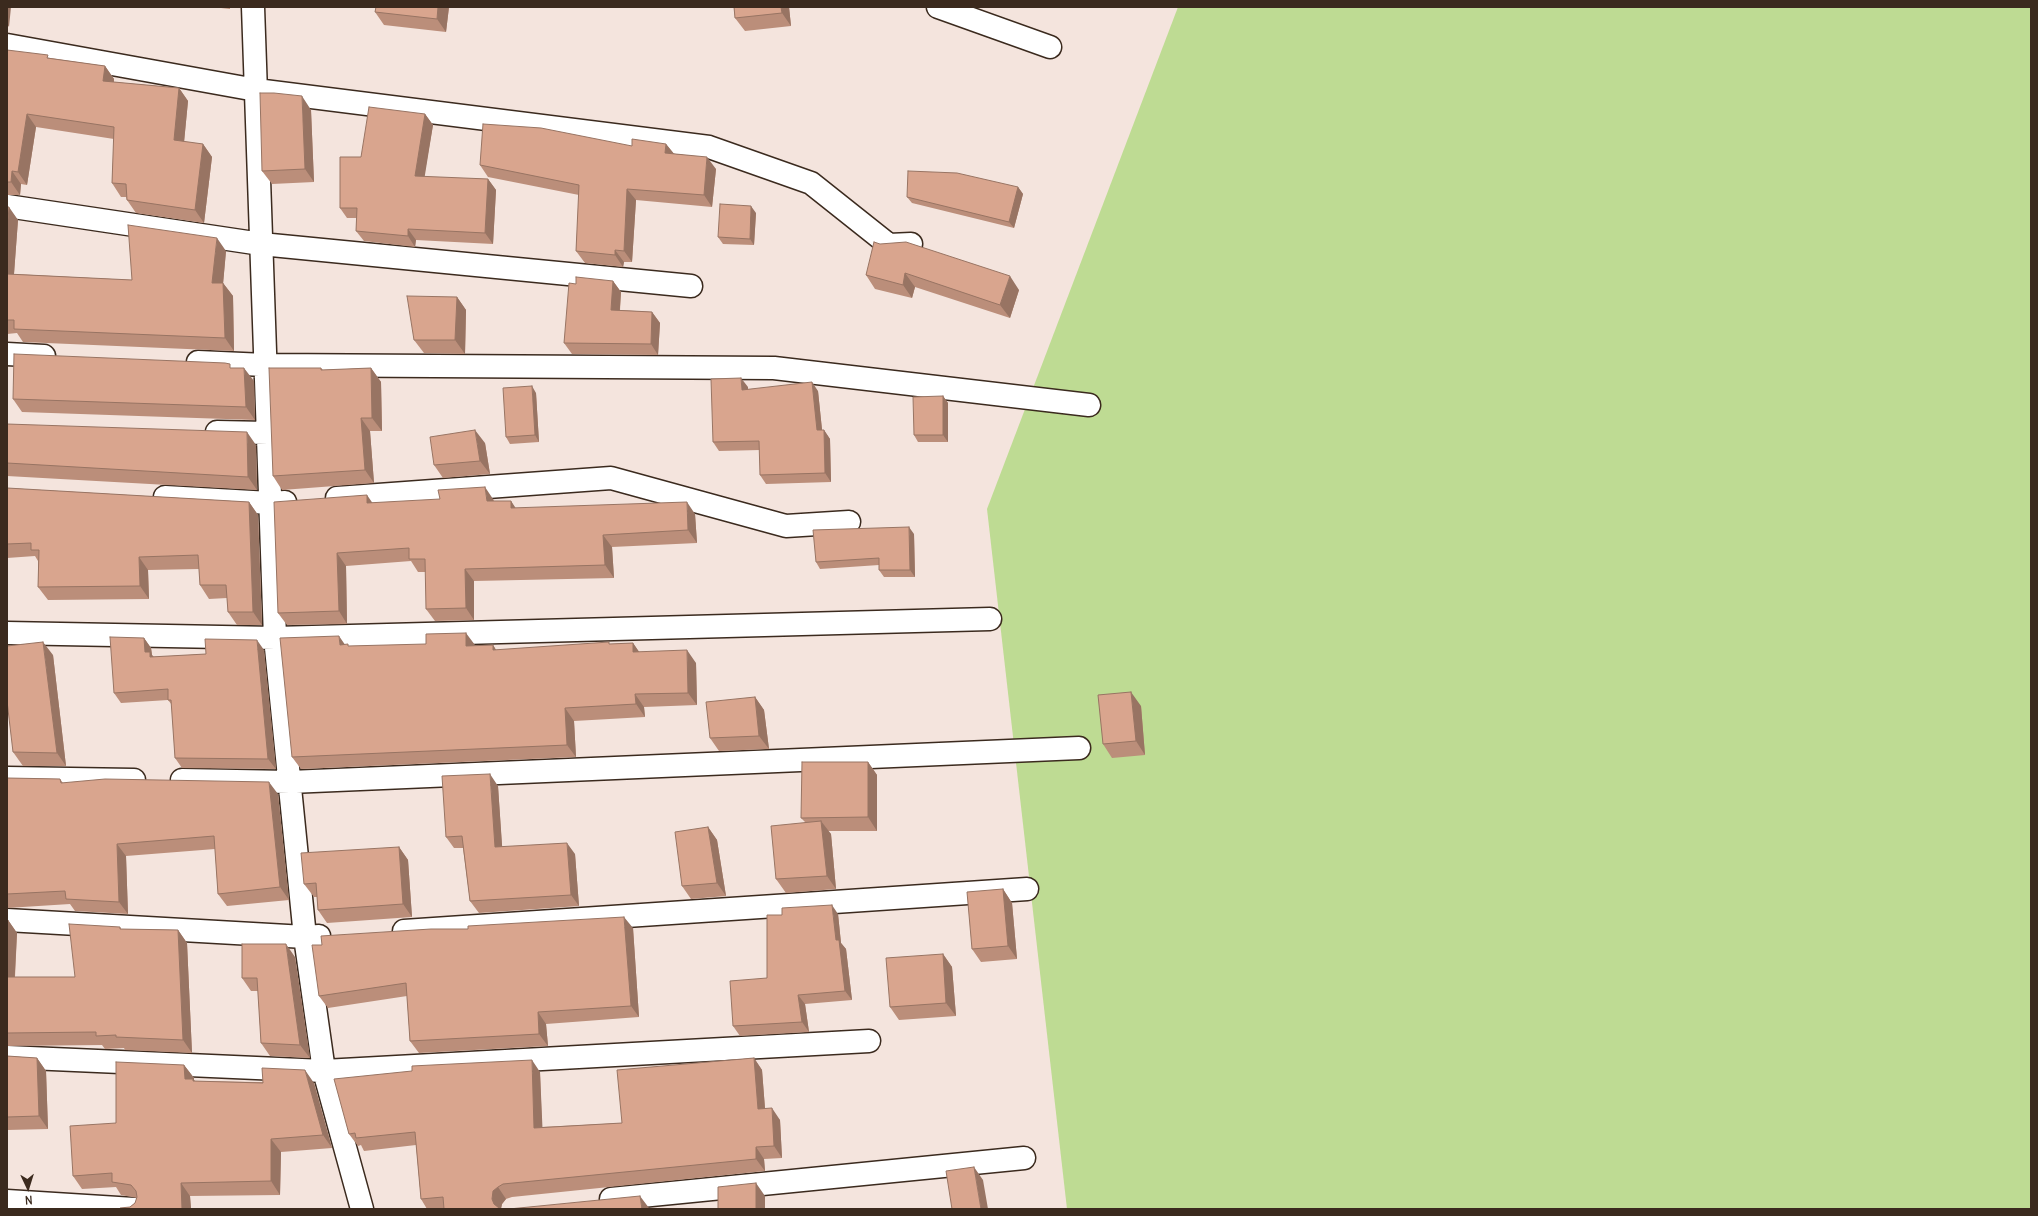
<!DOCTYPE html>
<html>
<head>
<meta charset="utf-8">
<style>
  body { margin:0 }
  #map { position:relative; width:2038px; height:1216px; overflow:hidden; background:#f4e4dd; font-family:Delius,sans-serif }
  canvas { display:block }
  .frame { position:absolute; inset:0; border:8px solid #3b2a1e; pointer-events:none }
  .north { position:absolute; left:8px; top:1168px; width:40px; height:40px; -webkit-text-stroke:3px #fff; paint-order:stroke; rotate:176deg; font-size:11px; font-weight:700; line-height:16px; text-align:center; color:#3b2a1e }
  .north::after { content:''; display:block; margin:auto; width:14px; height:18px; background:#3b2a1e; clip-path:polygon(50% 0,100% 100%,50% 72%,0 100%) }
</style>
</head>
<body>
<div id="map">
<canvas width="2038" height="1216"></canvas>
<div class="frame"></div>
<div class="north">N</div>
</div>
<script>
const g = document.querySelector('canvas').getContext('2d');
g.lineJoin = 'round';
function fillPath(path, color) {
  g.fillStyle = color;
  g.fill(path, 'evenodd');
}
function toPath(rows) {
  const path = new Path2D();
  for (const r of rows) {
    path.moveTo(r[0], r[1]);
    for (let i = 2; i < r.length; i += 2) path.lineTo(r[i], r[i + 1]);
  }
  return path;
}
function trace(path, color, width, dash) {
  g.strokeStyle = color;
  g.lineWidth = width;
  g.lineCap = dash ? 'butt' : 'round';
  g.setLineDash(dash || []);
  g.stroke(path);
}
fillPath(toPath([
  [1178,7,2031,7,2031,1209,1067,1209,987,509]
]), '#bedb93');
const street = toPath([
  [253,7,275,638,305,937,324,1071,362,1209],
  [938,7,1050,47],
  [7,45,256,90,709,147,811,183,889,245,911,244],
  [7,206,261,244,691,286],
  [7,354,44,356],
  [198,362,265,365,774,368,1089,405],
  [217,432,268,433],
  [165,497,270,503,285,502],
  [337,498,611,478,786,526,849,522],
  [7,633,275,638,990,619],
  [7,778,134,780],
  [182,780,290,782,1079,748],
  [7,920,305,937,319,936],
  [404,931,1027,889],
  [7,1057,324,1071,869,1041],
  [611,1199,1024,1158],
  [7,1201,134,1209]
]);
trace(street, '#3b2a1e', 25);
trace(street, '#fff', 22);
fillPath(toPath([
  [212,7,230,7,230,9],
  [376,7,449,7,446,32,384,25,375,12],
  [734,7,789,7,791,26,745,31,735,18],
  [7,50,50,58,105,66,114,79,114,82,179,88,188,101,184,142,203,144,212,157,204,223,136,213,127,200,126,197,121,197,112,183,114,139,36,127,27,185,21,184,20,195,7,195],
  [311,110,314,182,272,184,262,171],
  [425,114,433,125,424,177,488,179,496,190,493,244,416,240,415,247,364,241,356,231,357,218,347,218,340,208,361,157],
  [666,144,674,154,716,169,712,207,636,200,632,262,624,262,623,267,585,263,576,251,579,195,488,177,480,165,632,146],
  [1018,187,1023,194,1014,228,912,203,907,197],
  [7,207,18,220,14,274,132,280,226,251,223,283,233,296,234,351,23,342,17,333,7,334],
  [756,213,754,245,723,244,718,237],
  [880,244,1019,290,1010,318,915,287,912,298,875,289,866,275],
  [613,281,621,292,620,310,652,312,660,323,658,355,572,354,564,343,576,284],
  [457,297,466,310,465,354,424,353,414,340],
  [232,368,254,381,255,420,22,412,13,399],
  [321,368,323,370,371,368,381,382,382,431,370,431,374,483,282,490,273,476],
  [748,387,748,389,818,391,822,430,824,430,830,439,831,482,766,484,760,475,760,450,719,451,713,442],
  [536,393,539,442,510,444,506,437],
  [943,396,948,403,948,442,918,442,914,435],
  [7,424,256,445,257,490,7,476],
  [485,443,490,474,443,478,434,465],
  [7,488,249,502,258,515,262,625,237,625,228,612,227,598,209,599,200,585,199,569,148,570,149,599,48,600,38,587,38,561,35,556,7,558],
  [493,499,494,501,511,501,515,508,695,514,697,543,612,547,614,578,474,581,474,620,435,621,426,609,426,572,418,572,411,561,346,566,347,624,287,625,278,613,372,503],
  [914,534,915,577,884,577,879,570,879,565,820,569,816,562],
  [144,638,151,648,152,655,154,657,206,654,264,650,276,769,182,768,175,758,172,705,168,700,121,703,114,693],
  [633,643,639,652,696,663,697,705,644,707,645,717,574,721,576,757,301,769,292,757,345,645,349,646,493,645,496,650],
  [53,655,66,766,23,766,13,752],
  [755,697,764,710,769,749,719,751,710,738],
  [1141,706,1145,755,1112,758,1103,744],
  [868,762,877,775,877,831,828,831,831,834,836,889,786,893,776,879,805,822,801,818],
  [7,778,60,779,63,783,278,794,289,900,227,906,218,894,215,849,126,856,128,914,75,911,70,904,7,908],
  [498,786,502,847,575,854,579,906,479,913,470,901,463,848,454,848,446,837],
  [708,827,717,840,726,896,691,899,682,886],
  [399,847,408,860,412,917,327,923,318,910,317,897,314,897,304,884],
  [1003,889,1012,903,1017,959,981,962,972,949],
  [838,914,841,943,846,949,852,1000,805,1004,809,1032,740,1036,733,1026,767,978],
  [7,920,8,920,17,933,15,977,75,977,120,927,121,929,178,930,187,943,192,1053,125,1050,124,1048,105,1049,102,1045,7,1046],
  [633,928,639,1017,546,1024,548,1046,419,1053,410,1041,407,996,328,1008,319,996,322,945],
  [943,954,952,967,956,1016,899,1020,890,1007],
  [295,957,310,1058,270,1056,261,1043,258,991,251,991,242,978],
  [7,1056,37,1058,46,1071,48,1129,7,1130],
  [754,1058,762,1070,765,1109,780,1120,782,1158,764,1159,765,1171,512,1197,506,1199,502,1204,501,1208,504,1209,427,1209,421,1199,416,1145,364,1151,361,1145,358,1146,349,1134,540,1072,542,1127,622,1123],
  [184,1065,194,1078,194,1080,195,1081,314,1083,332,1148,281,1152,280,1195,190,1196,191,1209,120,1209,130,1207,135,1203,137,1198,121,1195,116,1187,82,1189,73,1176,116,1123]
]), '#bb8e7a');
fillPath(toPath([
  [7,7,11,7,9,27,7,24],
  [438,7,449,7,446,32,437,19],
  [781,7,789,7,791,26,782,13],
  [105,66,114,79,112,94,103,81],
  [179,88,188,101,183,153,174,140],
  [302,96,311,110,314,182,305,169],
  [27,114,36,127,27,185,18,172],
  [425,114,433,125,423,187,415,176],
  [203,144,212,157,204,223,195,210],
  [666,144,675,155,665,153],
  [707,157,716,169,712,207,704,195],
  [12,171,21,184,20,195,11,182],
  [488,179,496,190,493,244,485,233],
  [1018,187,1023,194,1014,228,1009,222],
  [627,189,636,200,632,262,624,251],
  [751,206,756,213,754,245,750,239],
  [9,207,18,220,13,287,7,279,7,233],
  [408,229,416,240,415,247,408,236],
  [217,238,226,251,222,296,212,283],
  [615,250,624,262,623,267,615,255],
  [905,273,915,287,912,298,903,285],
  [1010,276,1019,290,1010,318,1000,305],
  [613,281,621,292,619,321,611,310],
  [223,283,233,296,234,351,225,338],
  [457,297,466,310,465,354,455,340],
  [652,312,660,323,658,355,651,344],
  [244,368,254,381,255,420,246,407],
  [371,368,381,382,382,431,372,418],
  [741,378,748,387,748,399,742,390],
  [812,382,818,391,823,439,817,430],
  [532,386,536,393,539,442,535,435],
  [943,396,948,403,948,442,943,435],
  [361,418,370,431,374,483,365,470],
  [475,430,485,443,490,474,480,461],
  [824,430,830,439,831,482,825,473],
  [247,432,256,445,257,490,248,477],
  [485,487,493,499,496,513,487,501],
  [367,495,376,508,367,503],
  [511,501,519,513,511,508],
  [249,502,258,515,262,625,253,612],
  [687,502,695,514,697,543,688,530],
  [909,527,914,534,915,577,910,570],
  [603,535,612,547,614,578,605,565],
  [337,553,346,566,347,624,339,611],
  [139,557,148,570,149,599,140,586],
  [465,569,474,581,474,620,466,608],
  [466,633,475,645,475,659,466,646],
  [339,636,348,649,340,645],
  [144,638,151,648,152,655,157,662,145,652],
  [257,640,264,650,276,769,268,759],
  [43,642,53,655,66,766,57,753],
  [633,643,642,656,633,652],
  [493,645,501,658,493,650],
  [687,650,696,663,697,705,688,693],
  [1131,692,1141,706,1145,755,1136,741],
  [635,694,644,707,645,717,636,704],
  [755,697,764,710,769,749,759,736],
  [565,708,574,721,576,757,567,745],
  [868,762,877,775,877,831,868,817],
  [490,774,498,786,503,859,495,847],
  [269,782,278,794,289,900,280,887],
  [821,821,831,834,836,889,827,876],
  [708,827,717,840,726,896,717,883],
  [567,843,575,854,579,906,571,895],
  [117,844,126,856,128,914,119,902],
  [399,847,408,860,412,917,403,904],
  [1003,889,1012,903,1017,959,1008,946],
  [832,905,838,914,841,943,846,949,852,1000,845,991,836,940],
  [624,917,633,928,639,1017,631,1006],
  [8,920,17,933,14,990,7,980,7,941],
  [178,930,187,943,192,1053,183,1040],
  [286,944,295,957,310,1058,300,1045],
  [943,954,952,967,956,1016,946,1003],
  [798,995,805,1004,809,1032,802,1022],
  [538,1012,546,1024,548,1046,539,1034],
  [37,1058,46,1071,48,1129,39,1116],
  [754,1058,762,1070,766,1121,758,1109],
  [532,1060,540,1072,543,1140,534,1128],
  [184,1065,194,1078,194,1080,203,1092,185,1079],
  [305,1070,314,1083,332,1148,323,1135],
  [772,1108,780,1120,782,1158,774,1146],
  [271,1139,281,1152,280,1195,271,1181],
  [756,1147,764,1159,765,1171,756,1159],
  [974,1167,983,1180,988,1209,981,1209],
  [181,1183,190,1196,191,1209,182,1209],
  [756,1183,765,1196,765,1209,756,1209],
  [498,1187,506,1199,502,1204,501,1209,498,1209,494,1204,492,1199,493,1191],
  [640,1196,649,1208,649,1209,642,1209]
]), '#987463');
const building = toPath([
  [376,7,438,7,437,19,375,12,376,7],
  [734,7,781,7,782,13,735,18,734,7],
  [7,50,48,55,47,58,105,66,103,81,179,88,174,140,203,144,195,210,127,200,126,184,112,183,114,127,27,114,18,172,12,171,11,182,7,182,7,50],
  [260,93,274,93,302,96,305,169,262,171,260,93],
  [369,107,425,114,415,176,488,179,485,233,408,229,408,236,356,231,357,208,340,208,340,157,361,157,369,107],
  [483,124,541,128,632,146,632,139,666,144,665,153,707,157,704,195,627,189,624,251,615,250,615,255,576,251,579,185,480,165,483,124],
  [908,171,957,173,1018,187,1009,222,907,197,908,171],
  [720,204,751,206,750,239,718,237,720,204],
  [7,207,9,207,7,233,7,207],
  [128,225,217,238,212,283,223,283,225,338,14,329,14,320,7,320,7,274,132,280,128,225],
  [874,242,880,244,906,242,1010,276,1000,305,905,273,903,285,866,275,874,242],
  [576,277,613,281,611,310,652,312,651,344,564,343,569,283,576,284,576,277],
  [407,296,457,297,455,340,414,340,407,296],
  [14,354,225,363,230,364,230,368,244,368,246,407,13,399,14,354],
  [269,368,321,368,321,370,371,368,372,418,361,418,365,470,273,476,269,368],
  [741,378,742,390,812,382,817,430,824,430,825,473,760,475,759,441,713,442,711,379,741,378],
  [532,386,535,435,506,437,503,388,532,386],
  [943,396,943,435,914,435,913,397,943,396],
  [7,424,247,432,248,477,7,463,7,424],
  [475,430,480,461,434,465,430,437,475,430],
  [485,487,487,501,511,501,511,508,687,502,688,530,603,535,605,565,465,569,466,608,426,609,425,559,409,559,409,548,337,553,339,611,278,613,274,502,367,495,367,503,440,499,438,490,485,487],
  [7,488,249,502,253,612,228,612,226,585,200,585,198,555,139,557,140,586,38,587,39,550,31,550,31,543,7,544,7,488],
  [909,527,910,570,879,570,879,558,816,562,813,530,909,527],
  [466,633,466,646,493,645,493,650,609,642,609,644,633,643,633,652,687,650,688,693,635,694,636,704,565,708,567,745,292,757,280,638,339,636,340,645,348,644,348,646,426,644,426,634,466,633],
  [110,637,144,638,145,652,150,652,150,657,206,654,205,639,257,640,268,759,175,758,171,700,168,700,168,689,114,693,110,637],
  [43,642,57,753,13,752,7,701,7,646,43,642],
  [1131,692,1136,741,1103,744,1098,695,1131,692],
  [755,697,759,736,710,738,706,702,755,697],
  [802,762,868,762,868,817,801,818,802,762],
  [490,774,495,847,567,843,571,895,470,901,462,836,446,837,442,776,490,774],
  [7,778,60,779,61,783,105,779,269,782,280,887,218,894,214,836,117,844,119,902,66,899,65,891,7,894,7,778],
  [821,821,827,876,776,879,771,826,821,821],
  [708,827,717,883,682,886,675,832,708,827],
  [399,847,403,904,318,910,316,883,304,884,301,853,399,847],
  [1003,889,1008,946,972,949,967,892,1003,889],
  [832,905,836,940,839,940,845,991,798,995,802,1022,733,1026,730,981,767,978,767,915,782,915,782,908,832,905],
  [624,917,631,1006,538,1012,539,1034,410,1041,406,983,319,996,312,945,322,945,321,936,431,929,468,929,468,926,624,917],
  [7,920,8,920,7,941,7,920],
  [69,924,120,927,120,929,178,930,183,1040,116,1037,116,1035,96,1036,96,1032,7,1033,7,977,75,977,69,924],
  [242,944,286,944,300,1045,261,1043,257,978,242,978,242,944],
  [943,954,946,1003,890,1007,886,958,943,954],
  [7,1056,37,1058,39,1116,7,1117,7,1056],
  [754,1058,758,1109,772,1108,774,1146,756,1147,756,1159,503,1184,498,1187,493,1191,492,1199,494,1204,499,1208,504,1209,444,1209,443,1197,421,1199,415,1132,356,1138,355,1133,349,1134,334,1079,412,1071,412,1066,532,1060,534,1128,622,1123,617,1070,754,1058],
  [116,1062,184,1065,185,1079,193,1079,193,1081,263,1083,262,1068,305,1070,323,1135,271,1139,271,1181,181,1183,182,1209,120,1209,120,1208,130,1207,135,1203,137,1197,136,1191,131,1185,112,1182,112,1173,73,1176,70,1126,116,1123,116,1062],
  [974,1167,981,1209,952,1209,946,1171,974,1167],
  [756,1183,756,1209,718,1209,718,1187,756,1183],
  [640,1196,642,1209,509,1209,640,1196]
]);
fillPath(building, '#d9a58e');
trace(building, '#987463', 1);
</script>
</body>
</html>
